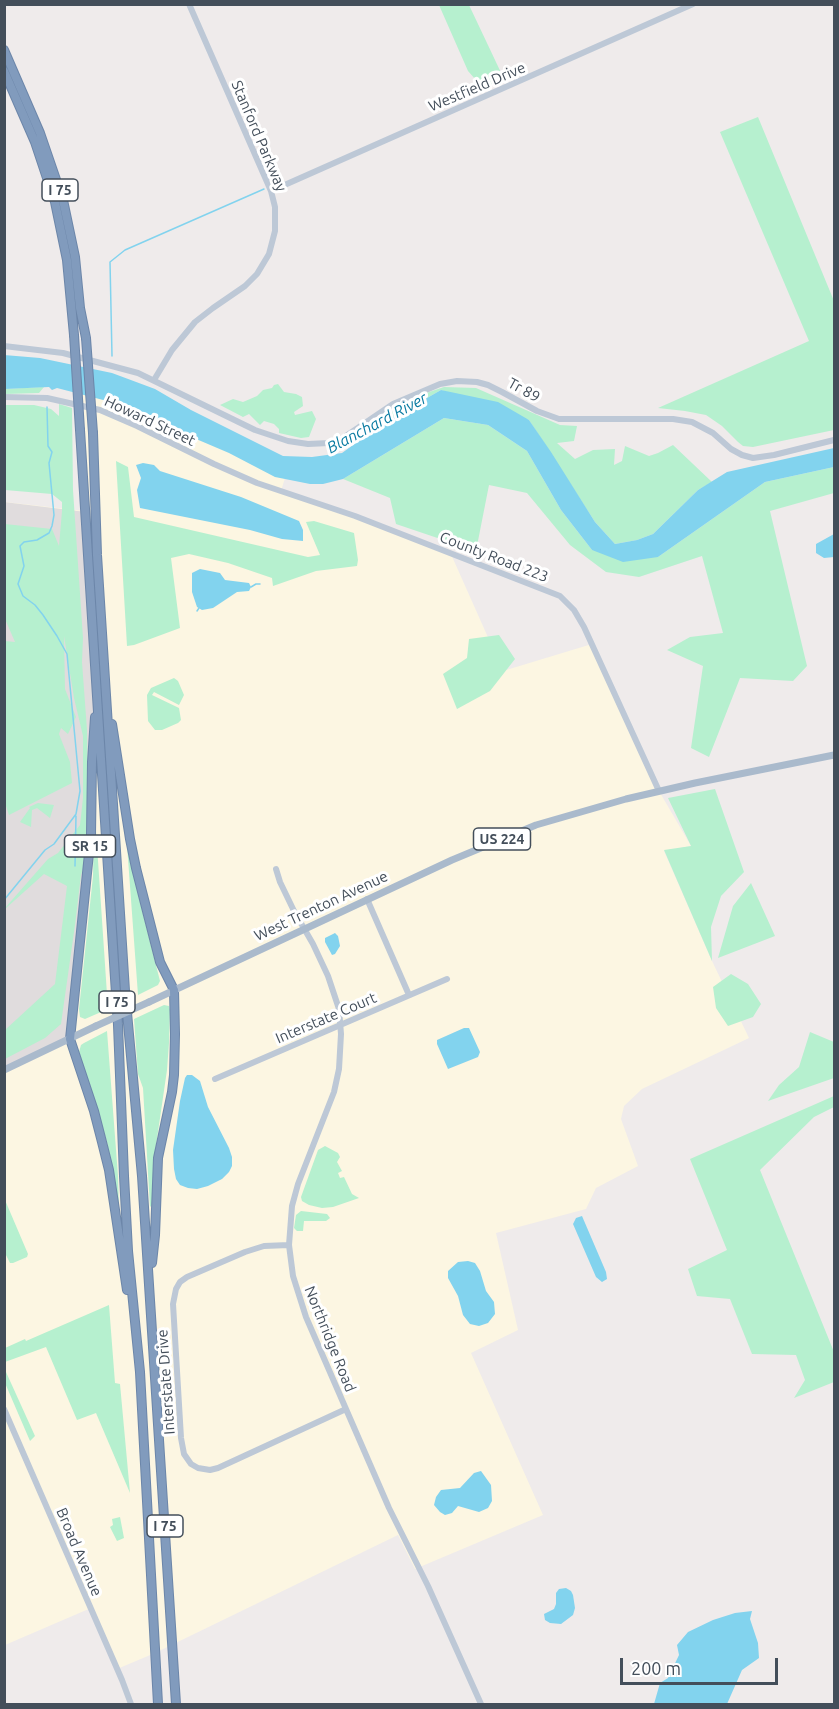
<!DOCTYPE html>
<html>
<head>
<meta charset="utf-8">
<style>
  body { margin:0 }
  #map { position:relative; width:839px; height:1709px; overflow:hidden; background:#efebeb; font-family:Ubuntu,sans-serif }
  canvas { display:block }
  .frame { position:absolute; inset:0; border:6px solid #434e5a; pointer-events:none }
  .scale { position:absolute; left:620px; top:1658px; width:158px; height:27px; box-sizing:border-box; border:3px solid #434e5a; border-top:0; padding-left:8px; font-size:18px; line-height:21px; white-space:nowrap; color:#434e5a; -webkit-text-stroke:4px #fff; paint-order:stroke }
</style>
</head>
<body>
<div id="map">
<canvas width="839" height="1709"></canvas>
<div class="frame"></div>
<div class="scale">200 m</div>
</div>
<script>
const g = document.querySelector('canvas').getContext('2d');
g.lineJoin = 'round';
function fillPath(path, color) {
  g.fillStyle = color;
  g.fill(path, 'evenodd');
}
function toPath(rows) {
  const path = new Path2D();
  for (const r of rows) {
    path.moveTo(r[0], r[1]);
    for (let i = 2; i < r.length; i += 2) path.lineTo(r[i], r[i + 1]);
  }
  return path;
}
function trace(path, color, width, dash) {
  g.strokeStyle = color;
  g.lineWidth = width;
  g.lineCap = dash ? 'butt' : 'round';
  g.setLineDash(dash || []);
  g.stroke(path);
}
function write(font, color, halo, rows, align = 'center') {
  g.font = font + ' Ubuntu,sans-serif';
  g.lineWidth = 6;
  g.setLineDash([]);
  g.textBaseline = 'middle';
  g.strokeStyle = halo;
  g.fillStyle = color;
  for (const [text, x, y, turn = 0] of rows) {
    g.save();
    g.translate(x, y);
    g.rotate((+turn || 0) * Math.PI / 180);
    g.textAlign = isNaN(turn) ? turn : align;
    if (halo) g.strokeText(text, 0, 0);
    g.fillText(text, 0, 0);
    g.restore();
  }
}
fillPath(toPath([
  [77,384,288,468,281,491,450,552,503,671,592,644,659,791,691,846,664,851,712,961,749,1038,642,1089,624,1106,621,1119,638,1166,596,1188,586,1209,496,1233,518,1330,471,1353,543,1515,415,1569,398,1535,155,1653,117,1669,91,1608,5,1645,5,502,85,511]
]), '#fcf6e2');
fillPath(toPath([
  [4,502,86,512,95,715,92,793,70,1039,4,1070]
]), '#e0dcdd');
fillPath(toPath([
  [439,5,469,5,504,79,483,88,468,71],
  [758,117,834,301,834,430,753,447,743,446,738,442,722,426,706,415,685,411,658,408,809,341,720,132],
  [278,384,284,392,296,394,302,397,303,406,294,412,295,415,312,411,316,419,309,437,301,438,279,433,279,429,274,424,264,421,260,425,249,414,243,417,220,405,233,399,243,402,257,396,263,390,272,388,274,385],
  [44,387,39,393,5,394,4,389],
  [444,387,476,388,560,425,577,426,574,441,557,443,575,459,593,450,615,449,614,465,622,461,625,446,649,456,658,453,673,445,712,482,698,490,653,534,637,540,615,544,595,522,529,420,441,390,385,422,384,416,429,392],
  [59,404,72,408,73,490,83,638,82,662,87,730,88,796,85,863,81,875,75,925,61,1024,45,1038,5,1059,5,1030,55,984,67,886,44,874,5,909,5,908,48,859,58,853,80,825,83,798,83,736,74,698,64,636,65,689,76,717,68,734,61,728,59,734,70,762,72,783,9,815,5,803,5,641,15,642,5,619,5,524,52,529,59,546,62,511,62,502,52,494,5,490,4,405,34,405,51,409,59,416],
  [444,418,488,425,527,451,561,510,592,550,658,557,765,482,834,467,834,493,770,511,807,666,793,681,740,678,709,757,691,748,703,666,667,650,690,637,723,633,702,556,639,577,606,572,570,545,527,493,489,485,476,551,396,524,390,498,343,479],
  [116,461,128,467,134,517,308,557,320,555,306,522,314,521,354,533,358,560,357,566,316,571,273,586,272,578,228,563,189,554,171,558,180,628,134,645,127,646],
  [499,635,515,659,490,691,457,709,443,674,467,658,469,639],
  [174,678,178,681,184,695,179,705,154,692,152,695,179,708,181,720,178,723,162,730,155,730,148,721,147,695,151,688],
  [715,789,744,872,721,896,711,927,712,961,664,850,691,846,668,798],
  [38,803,54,805,50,818,37,808,32,810,31,827,20,822,30,808,29,807],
  [94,831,96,831,108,1009,85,1019,80,1017,79,1009,93,876],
  [127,845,128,845,137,890,160,981,158,985,138,995],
  [751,883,775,936,718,958,733,906],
  [731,974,748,984,761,1004,753,1017,728,1026,716,1008,713,987],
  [164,1005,169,1006,170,1010,169,1043,167,1070,153,1166,153,1179,152,1205,150,1207,143,1088,138,1074,134,1019],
  [107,1031,118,1176,119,1210,107,1142,79,1052,81,1045,84,1043],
  [810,1032,834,1042,834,1078,768,1101,779,1085,799,1067],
  [834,1096,834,1107,814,1117,760,1170,834,1352,834,1382,794,1398,805,1380,796,1355,752,1354,730,1299,697,1296,688,1269,727,1250,690,1159],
  [325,1146,338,1153,340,1157,337,1162,342,1171,338,1173,340,1178,344,1177,352,1194,359,1198,333,1207,322,1208,309,1205,302,1201,301,1197,318,1150],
  [5,1200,28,1254,27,1257,13,1263,10,1263,5,1253],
  [301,1211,327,1214,330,1218,326,1221,304,1221,303,1231,297,1231,294,1228,296,1215],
  [109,1305,115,1383,120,1384,130,1493,96,1413,77,1420,46,1347,5,1362,5,1348,25,1339,26,1341],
  [5,1371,6,1372,35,1436,30,1441,5,1383],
  [120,1517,124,1538,117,1541,110,1527,113,1525,112,1519]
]), '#b6f0cf');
fillPath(toPath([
  [4,355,40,358,112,373,155,389,191,410,283,456,312,457,342,453,385,422,441,390,498,402,529,420,551,452,595,522,615,544,637,540,653,534,698,490,727,472,834,448,834,467,765,482,658,557,623,562,592,550,561,510,527,451,488,425,444,418,343,479,323,484,310,484,275,477,229,453,107,401,57,388,52,390,49,387,5,389],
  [143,463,154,465,160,471,241,497,299,521,303,530,303,541,282,539,250,530,140,508,137,490,141,478,136,465],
  [834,534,834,557,824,558,816,553,816,544],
  [200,569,220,573,225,580,249,583,251,587,249,591,237,592,213,608,202,610,197,607,192,592,192,573],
  [335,933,338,936,340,946,335,954,332,955,325,942,325,938],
  [464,1028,469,1028,480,1052,478,1057,448,1069,437,1044,437,1040],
  [187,1075,192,1075,200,1081,208,1107,229,1148,232,1157,232,1166,229,1172,222,1179,208,1186,197,1189,188,1188,180,1185,176,1179,174,1169,173,1150,180,1101,185,1078],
  [582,1216,606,1272,607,1279,602,1282,596,1277,573,1224,576,1218],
  [468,1261,475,1263,480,1271,486,1291,494,1302,495,1314,488,1323,479,1326,470,1324,463,1315,458,1296,448,1278,448,1271,458,1262],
  [481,1471,491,1485,492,1501,488,1508,479,1512,458,1506,452,1513,445,1515,440,1512,434,1505,436,1497,441,1490,460,1488,474,1473],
  [566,1588,571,1591,573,1595,575,1608,573,1615,561,1624,550,1623,545,1620,544,1614,554,1609,556,1604,556,1593,559,1589],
  [752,1611,750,1619,758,1643,759,1658,742,1670,727,1704,654,1704,660,1683,668,1678,679,1655,677,1645,688,1632,713,1620,735,1613]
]), '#82d3ee');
trace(toPath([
  [112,356,110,262,125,250,264,189],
  [251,587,256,584,260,584],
  [197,611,199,608],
  [75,866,76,816],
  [4,900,45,850,54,844,76,814,80,791,67,654,57,636,43,615,35,605,23,596,18,584,24,566,20,546,24,542,37,540,49,533,52,526,54,515,49,463,52,452,48,446,47,407]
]), '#82d3ee', 1.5);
const highway = toPath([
  [4,50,40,133,63,200,75,257,80,308,86,338],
  [4,71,35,142,55,202,67,260,74,335],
  [80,430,118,1025,124,1176,128,1251,140,1372,158,1704],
  [93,433,97,555,125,991,142,1176,176,1704],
  [95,717,92,762,91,834,70,1039,94,1111,102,1142,109,1170,127,1290],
  [112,724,130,839,136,868,160,962,174,990,175,1034,174,1075,172,1092,158,1158,155,1235,152,1263]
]);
trace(highway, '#6c86a9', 10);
trace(toPath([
  [271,191,693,4],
  [4,346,63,353,138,373,255,430,288,441,308,444,329,443,343,438,393,404,440,384,457,381,477,382,488,385,502,392,537,411,559,419,673,419,692,422,713,433,731,449,742,455,753,458,774,455,834,440],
  [154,380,172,350,195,322,213,308,245,286,257,274,269,254,275,231,275,207,271,191,189,4],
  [4,397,47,398,100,410,137,426,214,464,257,483,355,516,560,596,574,610,584,627,659,791],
  [276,869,280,882,294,911,313,944,328,976,339,1009,341,1034,339,1069,334,1092,298,1184,292,1206,289,1245,293,1276,306,1317,389,1508,428,1586,481,1704],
  [367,899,409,995],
  [215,1079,447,979],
  [289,1245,264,1246,245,1252,187,1277,180,1282,176,1289,173,1304,181,1438,184,1454,191,1464,198,1468,210,1470,218,1468,346,1409],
  [4,1409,122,1680,131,1704]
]), '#bdc8d6', 6);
trace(toPath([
  [149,1002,452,860,536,825,626,799,695,783,834,755],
  [4,1070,96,1026]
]), '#aabacc', 7);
trace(highway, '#819bbd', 8);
const highwayBridge = toPath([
  [74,335,80,430],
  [86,338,93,433]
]);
trace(highwayBridge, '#6c86a9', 10, []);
trace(toPath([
  [96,1026,149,1002]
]), '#aabacc', 7);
trace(highwayBridge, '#819bbd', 8);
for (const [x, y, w] of [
  [60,190,36],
  [502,839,57],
  [90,846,51],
  [117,1002,36],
  [165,1526,36]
]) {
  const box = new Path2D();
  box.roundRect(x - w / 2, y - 11, w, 22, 4.5);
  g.fillStyle = '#fff';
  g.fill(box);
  trace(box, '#434e5a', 1.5);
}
write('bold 14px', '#434e5a', null, [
  ["I 75",60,190],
  ["US 224",502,839],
  ["SR 15",90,846],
  ["I 75",117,1002],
  ["I 75",165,1526]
]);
write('15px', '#434e5a', '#fff', [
  ["Westfield Drive",477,87,-23],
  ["Stanford Parkway",259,136,67],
  ["Tr 89",524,390,29],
  ["Howard Street",150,421,25],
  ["County Road 223",494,557,21],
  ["West Trenton Avenue",321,906,-25],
  ["Interstate Court",326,1018,-23],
  ["Northridge Road",330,1339,68],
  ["Interstate Drive",166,1382,-94],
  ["Broad Avenue",79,1552,67]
]);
write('italic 16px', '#087aa1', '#fff', [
  ["Blanchard River",377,423,-28]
]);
</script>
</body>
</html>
